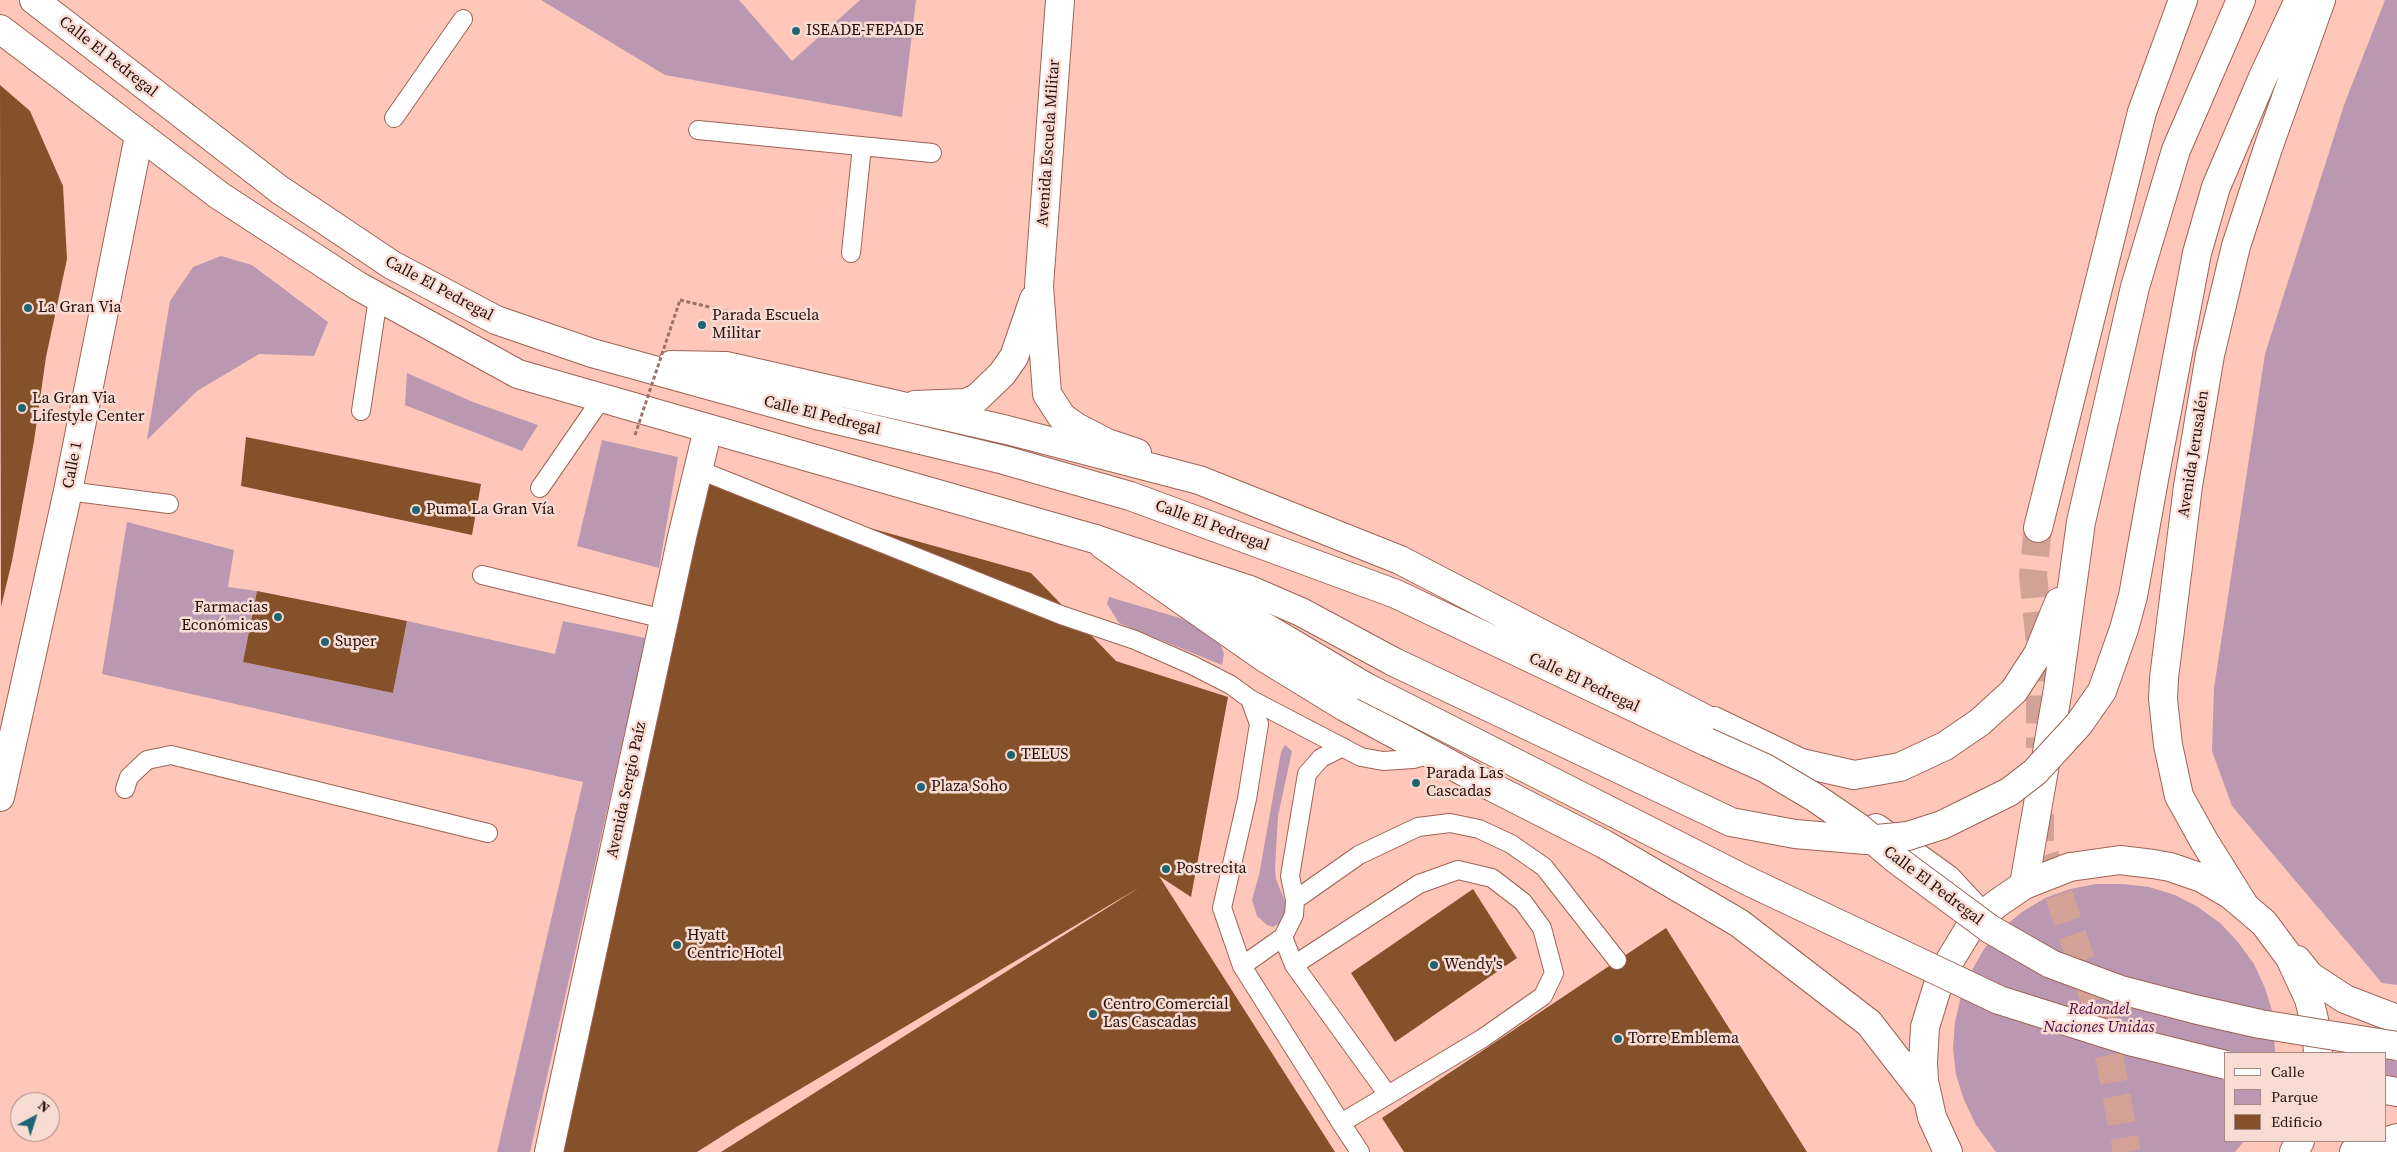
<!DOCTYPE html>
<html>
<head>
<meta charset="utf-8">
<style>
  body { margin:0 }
  #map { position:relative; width:2397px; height:1152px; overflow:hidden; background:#fec7b9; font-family:"Source Serif 4",serif }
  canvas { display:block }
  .legend { position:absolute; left:2224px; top:1052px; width:162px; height:90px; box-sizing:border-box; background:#f8dcd4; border:1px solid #a48a83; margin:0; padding:6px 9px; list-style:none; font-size:15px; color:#27100a }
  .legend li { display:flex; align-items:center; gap:10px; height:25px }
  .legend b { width:25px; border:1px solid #a48a83 }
  .north { position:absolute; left:10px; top:1092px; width:50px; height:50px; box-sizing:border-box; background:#f8dcd4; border:1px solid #a48a83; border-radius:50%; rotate:40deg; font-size:14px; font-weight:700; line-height:20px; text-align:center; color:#27100a }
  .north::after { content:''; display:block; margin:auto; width:18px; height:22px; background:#1e6574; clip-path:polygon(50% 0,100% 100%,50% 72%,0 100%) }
</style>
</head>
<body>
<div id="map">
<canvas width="2397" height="1152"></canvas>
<ul class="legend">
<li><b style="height:6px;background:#fff"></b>Calle</li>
<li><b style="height:14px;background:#bb98b2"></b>Parque</li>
<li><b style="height:14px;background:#84512b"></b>Edificio</li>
</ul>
<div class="north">N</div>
</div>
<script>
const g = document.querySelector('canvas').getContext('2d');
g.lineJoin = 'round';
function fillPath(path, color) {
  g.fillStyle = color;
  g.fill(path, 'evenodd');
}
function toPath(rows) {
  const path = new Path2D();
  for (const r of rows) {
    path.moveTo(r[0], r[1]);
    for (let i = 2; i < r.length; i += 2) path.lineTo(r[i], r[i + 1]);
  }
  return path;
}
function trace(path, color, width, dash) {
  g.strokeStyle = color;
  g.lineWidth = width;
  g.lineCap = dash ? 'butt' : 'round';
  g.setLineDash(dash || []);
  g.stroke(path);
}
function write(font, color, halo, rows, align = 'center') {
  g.font = font + ' "Source Serif 4",serif';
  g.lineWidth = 5;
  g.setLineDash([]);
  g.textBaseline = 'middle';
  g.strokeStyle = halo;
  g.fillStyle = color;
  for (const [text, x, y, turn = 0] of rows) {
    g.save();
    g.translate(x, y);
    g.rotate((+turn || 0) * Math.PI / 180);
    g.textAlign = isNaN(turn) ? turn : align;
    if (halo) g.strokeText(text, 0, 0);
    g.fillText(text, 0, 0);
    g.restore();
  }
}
fillPath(toPath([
  [541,0,739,0,792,61,860,0,916,0,902,117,665,75],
  [2385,0,2397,0,2397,985,2382,983,2232,806,2212,751,2214,688,2265,354,2344,105],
  [221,256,252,265,328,322,314,356,259,354,197,391,147,440,170,301,193,267],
  [407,373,473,402,538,425,522,451,405,405],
  [602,440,678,457,659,568,577,546],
  [127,522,234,550,228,587,257,591,243,662,393,693,407,621,555,654,563,621,646,638,530,1152,497,1152,583,782,102,674],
  [1109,597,1180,618,1198,627,1212,636,1221,646,1224,654,1222,665,1119,623,1107,604],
  [1285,745,1292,751,1278,816,1275,868,1276,879,1288,909,1283,921,1273,927,1267,925,1257,916,1252,900,1259,875,1281,752],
  [2096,884,2123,884,2149,887,2175,895,2198,907,2220,923,2238,942,2254,964,2265,988,2273,1014,2275,1053,2226,1053,2226,1141,2244,1141,2235,1152,1996,1152,1976,1125,1964,1100,1956,1075,1953,1048,1955,1022,1961,996,1971,972,1984,949,2001,929,2022,912,2045,898,2070,889],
  [2397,1044,2397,1077,2386,1075,2386,1053]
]), '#bb98b2');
fillPath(toPath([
  [0,85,30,111,63,186,67,259,46,357,34,441,12,561,1,607],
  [246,437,481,484,472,535,241,486],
  [691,478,1031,573,1116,661,1228,697,1191,897,1159,876,1335,1152,721,1152,1140,887,738,1126,697,1152,560,1152],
  [257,591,407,621,393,693,243,662],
  [1473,889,1517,958,1395,1042,1351,973],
  [1666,928,1807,1152,1404,1152,1382,1118]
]), '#84512b');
trace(toPath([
  [2038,528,2033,575,2040,644,2040,748],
  [2040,814,2040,841,2103,1024,2127,1152]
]), '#d3a296', 28, [28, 14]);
const service = toPath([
  [394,118,463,19],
  [698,130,932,153],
  [851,253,862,146],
  [361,411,378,298],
  [697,469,1061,615,1135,640,1192,665,1231,685,1250,699,1361,757,1383,761,1413,759,1431,754],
  [540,488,602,398],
  [68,491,169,504],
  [482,575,664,619],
  [1343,747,1321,758,1307,774,1290,876,1295,900,1359,855,1418,827,1450,823,1479,829,1511,844,1544,867,1617,960],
  [125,789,129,777,147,760,171,755,488,833],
  [1283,937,1294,915,1295,900],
  [1294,965,1419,884,1458,870,1492,878,1523,902,1542,928,1554,973,1543,996,1483,1038,1388,1095],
  [1242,966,1283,937,1294,965,1388,1095,1341,1123,1242,966,1222,908,1247,799,1259,724,1250,699],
  [1341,1123,1360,1152]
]);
const minor = toPath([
  [0,797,68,491,139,136],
  [549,1152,682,537,708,429]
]);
const tertiary = toPath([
  [1060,0,1039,286,1047,394,1062,417,1076,427,1107,443,1137,453],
  [915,405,966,403,977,398,1002,374,1014,357,1034,299]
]);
const secondary = toPath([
  [34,0,280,190,392,265,496,320,592,353,820,416,1004,460,1130,496,1396,594,1707,742],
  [0,29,220,196,358,286,518,374,1095,539,1116,549],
  [671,365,726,366,1007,430,1199,480,1400,560,1734,734],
  [1103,545,1265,658,1345,707,1494,788,1604,844,1739,923,1869,1023,1928,1099],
  [1167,571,1184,579,1364,686],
  [1876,828,1947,879,1974,908],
  [2297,960,2310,976,2345,999,2397,1019],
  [2386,1090,2397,1092],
  [1948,1152,1932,1117,1924,1081,1923,1063,1925,1027,1941,975,1969,929,1995,905,2024,885,2070,867,2120,860,2153,864,2170,867,2202,878,2231,895,2264,923,2290,958,2309,999,2316,1028,2318,1053],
  [2294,1152,2300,1141],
  [2354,1152,2397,1138]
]);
const primary = toPath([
  [2155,474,2197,253,2216,187,2263,77,2299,0],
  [2038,528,2142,112,2183,0],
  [1095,539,1250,590,1301,612,1394,662],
  [1714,721,1801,763,1854,775,1900,767,1945,746,1980,722,2014,691,2038,654,2059,602],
  [2024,885,2058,689,2081,522,2135,287,2176,150,2241,0],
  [2244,905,2204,841,2179,796,2168,745,2163,699,2164,678,2188,486,2210,355,2236,246,2268,148,2321,0]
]);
trace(service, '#9f6353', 20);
trace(minor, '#9f6353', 30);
trace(tertiary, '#9f6353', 30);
trace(secondary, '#9f6353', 30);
trace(primary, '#9f6353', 30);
trace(toPath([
  [680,300,739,314,734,332]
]), '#9b7268', 3, [4, 2.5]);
trace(service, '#fff', 18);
trace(minor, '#fff', 28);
trace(tertiary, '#fff', 28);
trace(secondary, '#fff', 28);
trace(primary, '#fff', 28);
const secondaryBridge = toPath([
  [1364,686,1748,881,1999,1000,2129,1041,2226,1065],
  [1707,742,1765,768,1814,797,1858,827,1897,860,1990,929,2051,964,2121,990,2194,1009,2260,1024,2397,1046]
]);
const primaryBridge = toPath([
  [1394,662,1731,822,1795,834,1866,840,1908,836,1942,825,2009,792,2035,772,2079,724,2102,691,2124,629,2133,596,2155,474]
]);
trace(secondaryBridge, '#9f6353', 30, []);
trace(primaryBridge, '#9f6353', 30, []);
trace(toPath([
  [635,435,680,300]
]), '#9b7268', 3, [4, 2.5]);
trace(secondaryBridge, '#fff', 28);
trace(primaryBridge, '#fff', 28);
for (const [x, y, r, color] of [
  [796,31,5,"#1e6574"],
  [28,308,5,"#1e6574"],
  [702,325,5,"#1e6574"],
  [22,408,5,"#1e6574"],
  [416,510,5,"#1e6574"],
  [278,617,5,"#1e6574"],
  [325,642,5,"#1e6574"],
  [1011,755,5,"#1e6574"],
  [1416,783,5,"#1e6574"],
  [921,787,5,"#1e6574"],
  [1166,869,5,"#1e6574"],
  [677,945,5,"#1e6574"],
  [1434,965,5,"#1e6574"],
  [1093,1014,5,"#1e6574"],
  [1618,1039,5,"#1e6574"]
]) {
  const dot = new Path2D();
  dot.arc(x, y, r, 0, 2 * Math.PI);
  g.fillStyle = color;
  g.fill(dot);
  trace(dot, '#f8dcd4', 2);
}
write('16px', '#27100a', '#f8dcd4', [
  ["ISEADE-FEPADE",806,31],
  ["La Gran Via",38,308],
  ["Parada Escuela",712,316],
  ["Militar",712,334],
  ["La Gran Via",32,399],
  ["Lifestyle Center",32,417],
  ["Puma La Gran Vía",426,510],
  ["Farmacias",268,608,"right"],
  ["Económicas",268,626,"right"],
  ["Super",335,642],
  ["TELUS",1021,755],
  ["Parada Las",1426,774],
  ["Cascadas",1426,792],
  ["Plaza Soho",931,787],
  ["Postrecita",1176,869],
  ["Hyatt",687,936],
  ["Centric Hotel",687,954],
  ["Wendy's",1444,965],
  ["Centro Comercial",1103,1005],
  ["Las Cascadas",1103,1023],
  ["Torre Emblema",1628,1039]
], 'left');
write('16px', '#27100a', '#f8dcd4', [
  ["Calle El Pedregal",108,57,38],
  ["Avenida Escuela Militar",1049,143,-86],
  ["Calle El Pedregal",439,289,28],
  ["Calle El Pedregal",822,416,14],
  ["Avenida Jerusalén",2194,454,-81],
  ["Calle 1",73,465,-79],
  ["Calle El Pedregal",1212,526,20],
  ["Calle El Pedregal",1584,683,25],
  ["Avenida Sergio Paíz",627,790,-78],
  ["Calle El Pedregal",1933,886,37]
]);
write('italic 16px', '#4d0a43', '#f8dcd4', [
  ["Redondel",2099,1010],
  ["Naciones Unidas",2099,1028]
]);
</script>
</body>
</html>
